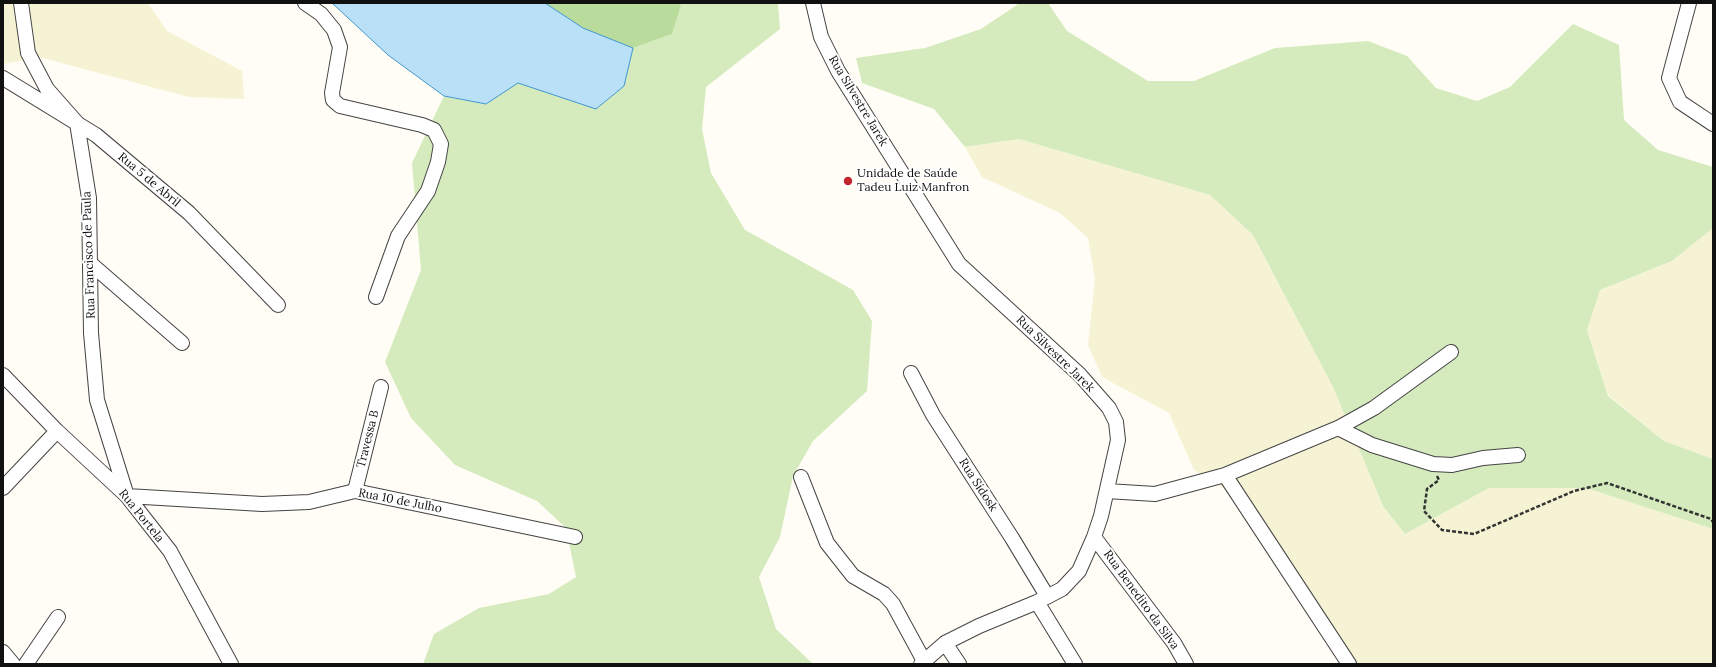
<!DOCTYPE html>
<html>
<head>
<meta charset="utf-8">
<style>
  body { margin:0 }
  #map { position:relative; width:1716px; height:667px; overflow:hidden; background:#fffdf5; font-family:Lora,serif }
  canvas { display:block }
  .frame { position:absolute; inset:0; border:4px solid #111; pointer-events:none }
</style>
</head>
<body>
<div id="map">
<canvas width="1716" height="667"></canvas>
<div class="frame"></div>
</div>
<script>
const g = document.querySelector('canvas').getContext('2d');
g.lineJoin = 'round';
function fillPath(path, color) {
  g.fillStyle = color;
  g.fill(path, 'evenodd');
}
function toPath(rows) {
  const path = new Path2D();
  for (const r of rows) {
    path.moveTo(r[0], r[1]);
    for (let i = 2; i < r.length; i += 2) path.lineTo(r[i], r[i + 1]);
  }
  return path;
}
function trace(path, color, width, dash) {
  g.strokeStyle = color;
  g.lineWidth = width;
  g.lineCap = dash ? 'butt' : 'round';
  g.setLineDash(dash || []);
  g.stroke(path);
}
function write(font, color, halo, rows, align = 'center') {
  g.font = font + ' Lora,serif';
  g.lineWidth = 4;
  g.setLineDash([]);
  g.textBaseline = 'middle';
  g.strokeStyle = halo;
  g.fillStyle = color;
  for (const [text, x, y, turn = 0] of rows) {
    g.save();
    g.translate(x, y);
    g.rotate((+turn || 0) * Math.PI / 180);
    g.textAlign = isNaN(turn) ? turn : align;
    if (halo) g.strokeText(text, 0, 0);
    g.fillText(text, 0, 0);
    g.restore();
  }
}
fillPath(toPath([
  [3,3,148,3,167,31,242,71,244,99,189,97,39,57,3,64],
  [1019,139,1210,195,1253,235,1333,387,1383,506,1405,534,1489,488,1586,488,1713,529,1713,664,1344,664,1236,496,1194,470,1169,413,1102,377,1088,345,1095,279,1088,238,1060,213,982,177,965,147],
  [1713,228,1713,459,1664,441,1608,395,1587,330,1600,290,1672,261]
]), '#f6f3d4');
fillPath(toPath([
  [680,3,778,3,780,29,706,87,702,129,711,173,745,230,853,290,872,321,867,391,813,441,793,476,780,537,759,577,776,629,813,664,423,664,434,634,479,608,549,594,576,577,566,528,537,501,455,465,411,418,385,362,421,270,412,163,444,96,486,104,518,83,596,109,624,86,633,48,672,34,681,6],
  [1020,3,1048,3,1067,31,1148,81,1194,81,1275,48,1368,41,1407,56,1436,88,1477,101,1510,87,1573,24,1619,45,1624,120,1658,150,1713,167,1713,228,1672,261,1600,290,1587,330,1608,396,1664,441,1713,459,1713,529,1586,488,1489,488,1405,534,1383,506,1333,387,1253,235,1210,195,1019,139,965,147,934,109,862,83,856,58,925,48,981,29]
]), '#d5ebbd');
fillPath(toPath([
  [545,3,680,3,681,6,672,34,633,48,583,28]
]), '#b9dc9c');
const water = toPath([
  [332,3,545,3,583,28,633,48,624,86,596,109,518,83,486,104,444,96,388,55,332,3]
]);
fillPath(water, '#b9e0f7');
trace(water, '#3f96cf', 1);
const street = toPath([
  [21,3,28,53,47,89,77,123,89,198,91,333,97,400,127,496,262,504,309,502,355,491,575,537],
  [305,3,321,14,334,30,340,47,332,93,333,100,340,106,422,125,434,130,441,144,438,162,428,191,398,236,376,297],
  [813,3,821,37,838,71,959,264,1080,375,1109,408,1116,422,1118,440,1101,516,1094,537,1079,571,1062,589,1037,602,979,626,945,643,921,664],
  [1689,3,1669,78,1680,102,1713,124],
  [3,78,96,135,189,213,278,305],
  [90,263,182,343],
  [911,373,933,415,1012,538,1047,596],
  [3,375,57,431,127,496,170,551,231,664],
  [1338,428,1372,445,1433,464,1452,465,1483,458,1518,455],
  [1225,475,1349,664],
  [801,477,827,543,853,576,884,594,893,604,924,661],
  [3,488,57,431],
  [355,491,381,387],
  [1107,491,1155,494,1225,475,1338,428,1374,408,1451,352],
  [1094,537,1174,643,1186,664],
  [1037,602,1075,664],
  [945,643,959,664],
  [3,652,13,664],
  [26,664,58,617]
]);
trace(street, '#444', 16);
trace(toPath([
  [1437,476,1439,480,1427,489,1424,511,1442,530,1474,534,1574,491,1607,483,1711,519,1713,522]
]), '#333', 2.5, [4, 2]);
trace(street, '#fff', 14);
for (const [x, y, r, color] of [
  [848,181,5,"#c4262e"]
]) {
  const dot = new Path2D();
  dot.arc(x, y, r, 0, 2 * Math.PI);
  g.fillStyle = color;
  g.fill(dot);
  trace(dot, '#fff', 1.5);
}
write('12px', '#111', '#fff', [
  ["Rua Silvestre Jarek",858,101,59],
  ["Rua 5 de Abril",149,180,40],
  ["Rua Francisco de Paula",89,255,-92],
  ["Rua Silvestre Jarek",1055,354,44],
  ["Travessa B",368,439,-76],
  ["Rua Sidosk",978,485,57],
  ["Rua 10 de Julho",400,501,11],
  ["Rua Portela",141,516,51],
  ["Rua Benedito da Silva",1141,600,54]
]);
write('12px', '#111', '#fff', [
  ["Unidade de Saúde",857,174],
  ["Tadeu Luiz Manfron",857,188]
], 'left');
</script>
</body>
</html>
